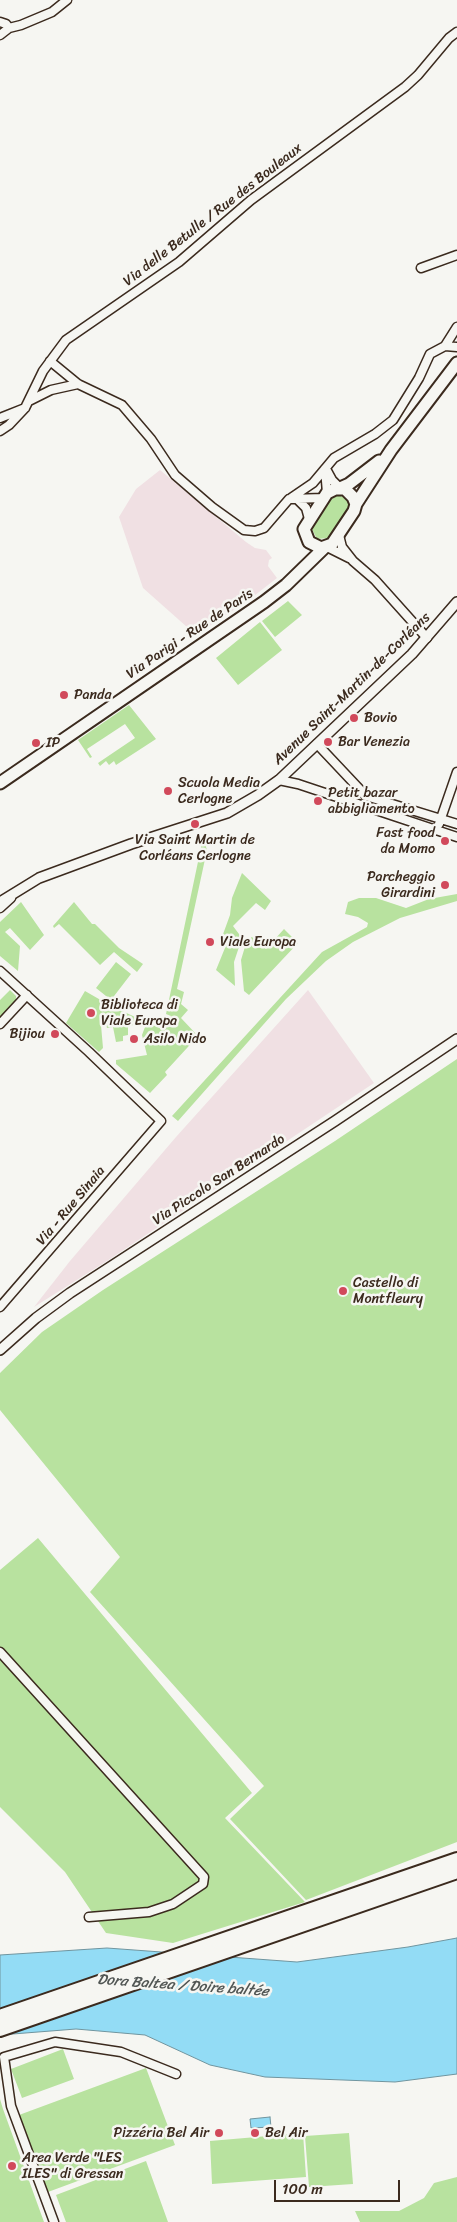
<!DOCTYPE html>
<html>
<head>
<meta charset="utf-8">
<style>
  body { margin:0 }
  #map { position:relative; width:457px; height:2222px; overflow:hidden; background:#f6f6f2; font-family:Sriracha,sans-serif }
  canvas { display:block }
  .scale { position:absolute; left:274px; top:2180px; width:126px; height:22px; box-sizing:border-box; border:2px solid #3b2a1e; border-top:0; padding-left:6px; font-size:15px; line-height:18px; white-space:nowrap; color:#3b2a1e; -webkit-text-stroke:4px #f6f6f2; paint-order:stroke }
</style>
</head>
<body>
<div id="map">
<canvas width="457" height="2222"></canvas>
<div class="scale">100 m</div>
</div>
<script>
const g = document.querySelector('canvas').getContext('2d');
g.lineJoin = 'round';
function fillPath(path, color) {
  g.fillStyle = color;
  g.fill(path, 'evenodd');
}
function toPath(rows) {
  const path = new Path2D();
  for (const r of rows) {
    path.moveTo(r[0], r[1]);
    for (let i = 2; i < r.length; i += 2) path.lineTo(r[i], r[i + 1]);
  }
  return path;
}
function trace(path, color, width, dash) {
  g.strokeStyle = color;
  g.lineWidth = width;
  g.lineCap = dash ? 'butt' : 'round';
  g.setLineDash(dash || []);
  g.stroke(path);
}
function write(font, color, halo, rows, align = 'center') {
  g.font = font + ' Sriracha,sans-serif';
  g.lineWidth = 5;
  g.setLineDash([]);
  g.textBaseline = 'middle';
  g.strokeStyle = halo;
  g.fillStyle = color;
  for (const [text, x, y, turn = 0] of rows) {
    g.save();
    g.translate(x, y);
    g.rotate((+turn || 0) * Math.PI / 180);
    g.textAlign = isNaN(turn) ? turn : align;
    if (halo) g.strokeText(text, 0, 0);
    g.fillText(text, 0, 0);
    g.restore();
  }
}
fillPath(toPath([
  [160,470,246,542,255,548,266,550,272,558,269,560,268,566,277,578,250,599,196,635,143,588,119,517,136,489],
  [308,990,374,1083,107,1261,34,1307,70,1261,176,1137]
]), '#f0e0e3');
fillPath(toPath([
  [339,495,347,499,350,508,329,538,317,539,311,527,329,499],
  [288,601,302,615,275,637,262,621],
  [260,622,282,650,238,685,216,658],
  [129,705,156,739,116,765,114,761,109,765,106,761,100,766,98,763,135,738,125,724,87,749,92,757,90,758,78,740],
  [203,838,207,850,177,989,184,992,181,1004,188,1010,181,1018,198,1036,165,1072,167,1075,150,1093,116,1064,116,1060,147,1055,142,1035,145,1027,141,1027,139,1024,128,1026,128,1035,123,1036,123,1041,116,1042,113,1027,107,1028,106,1024,101,1025,103,1048,99,1052,66,1023,85,991,111,1006,164,1030,171,1016,166,1014],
  [242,873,271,901,265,910,256,903,233,926,242,938,234,962,235,986,216,970,227,943,222,937,230,915,232,898],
  [457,894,457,901,400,918,353,942,326,961,286,999,178,1121,172,1116,322,952,367,927,368,923,358,917,345,914,348,902,359,898,376,898,406,908,429,899],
  [21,902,44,935,30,950,10,928,5,932,20,946,18,971,0,956,0,922],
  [74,902,92,924,95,924,119,948,143,964,137,972,114,952,100,965,59,924,54,928,53,926],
  [284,929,298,943,249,995,244,991,241,960,247,940,252,937,266,949],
  [116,962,131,974,111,1000,96,988],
  [10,990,16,996,16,1002,0,1019,0,1000],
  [457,1059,457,1842,306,1900,230,1819,264,1786,90,1592,120,1557,0,1410,0,1373,42,1332,103,1290,335,1141],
  [38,1538,252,1793,225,1818,305,1902,173,1943,106,1933,65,1872,0,1807,0,1570],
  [63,2049,74,2079,22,2098,11,2069],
  [146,2068,175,2145,48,2192,19,2115],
  [0,2099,3,2109,44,2222,0,2222],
  [303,2133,306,2177,212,2184,210,2141],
  [349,2133,353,2184,309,2187,305,2136],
  [146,2161,168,2222,66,2222,56,2195],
  [457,2177,457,2222,360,2222,355,2211,399,2211,424,2198,434,2183]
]), '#b8e29f');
const water = toPath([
  [457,1938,457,2074,395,2082,265,2077,210,2065,145,2035,76,2029,0,2035,0,1955,107,1948,297,1962,408,1947,457,1938],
  [270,2117,271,2127,251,2128,250,2119,270,2117]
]);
fillPath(water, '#93dcf5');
trace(water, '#70959f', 1);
const minor = toPath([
  [0,22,6,24,9,28],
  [0,35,9,28,21,25,52,12,67,0],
  [421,268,457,255],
  [445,346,457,347],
  [50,361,78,384,122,405,151,439,175,475,212,507,244,530,255,531,264,528,289,499,324,498],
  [29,401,51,390,78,384],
  [0,418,25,408],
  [0,431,9,425,25,408,43,371,66,340,179,262,251,200,405,87,418,75,449,38,457,32],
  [325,469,327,493],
  [326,469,332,480,340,488],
  [291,498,313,483,334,458,375,434,393,420,419,378,430,354,445,346,457,327],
  [297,499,306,508,309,519],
  [339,535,342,547,353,561,375,580,427,638],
  [327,547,349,558],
  [317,744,366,796,457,824],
  [279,780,298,784,457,837],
  [439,824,457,772],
  [0,908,11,898],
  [0,971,89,1052,161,1121,0,1307],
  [0,1024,27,995],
  [0,1652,204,1877,203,1884,173,1904,149,1912,89,1917],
  [54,2222,11,2106,4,2057,55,2042,121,2052,176,2074]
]);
const tertiary = toPath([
  [0,902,39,878,131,844,227,813,258,795,279,780,412,654,457,602],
  [0,1350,36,1318,70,1293,335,1121,457,1039]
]);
const primary = toPath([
  [340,488,349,484,379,461],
  [335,489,345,489,353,497,356,504,354,511,332,544,321,548,309,542,304,529,327,493,335,489],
  [356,504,391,450,457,363],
  [0,783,264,602,286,585,324,548]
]);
const motorway = toPath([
  [0,2017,457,1860],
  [0,2029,457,1871]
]);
trace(minor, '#3b2a1e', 11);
trace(tertiary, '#3b2a1e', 12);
trace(primary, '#3b2a1e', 15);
trace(motorway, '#3b2a1e', 18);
trace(minor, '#f6f6f2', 8);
trace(tertiary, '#f6f6f2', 9);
trace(primary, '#f6f6f2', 11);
trace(motorway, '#f6f6f2', 14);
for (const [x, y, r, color] of [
  [64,695,5,"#d1495b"],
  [354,718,5,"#d1495b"],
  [328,742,5,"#d1495b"],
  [36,743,5,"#d1495b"],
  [168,791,5,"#d1495b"],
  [318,801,5,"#d1495b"],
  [195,824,5,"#d1495b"],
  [445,841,5,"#d1495b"],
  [445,885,5,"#d1495b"],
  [210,942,5,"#d1495b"],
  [91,1013,5,"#d1495b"],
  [55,1034,5,"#d1495b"],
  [134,1039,5,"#d1495b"],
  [343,1291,5,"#d1495b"],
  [219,2133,5,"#d1495b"],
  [255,2133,5,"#d1495b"],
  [12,2166,5,"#d1495b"]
]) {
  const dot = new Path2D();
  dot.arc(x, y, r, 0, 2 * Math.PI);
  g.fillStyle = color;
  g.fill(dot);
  trace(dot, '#f6f6f2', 2);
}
write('14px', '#3b2a1e', '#f6f6f2', [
  ["Via delle Betulle / Rue des Bouleaux",213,215,-38],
  ["Via Parigi - Rue de Paris",190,634,-34],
  ["Avenue Saint-Martin-de-Corléans",352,689,-44],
  ["Via Piccolo San Bernardo",219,1180,-33],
  ["Via - Rue Sinaia",71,1206,-50]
]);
write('14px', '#3b2a1e', '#f6f6f2', [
  ["Panda",74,695],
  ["Bovio",364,718],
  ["Bar Venezia",338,742],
  ["IP",46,743],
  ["Scuola Media",178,783],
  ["Cerlogne",178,799],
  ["Petit bazar",328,793],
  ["abbigliamento",328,809],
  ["Fast food",435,833,"right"],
  ["da Momo",435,849,"right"],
  ["Via Saint Martin de",195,840,"center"],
  ["Corléans Cerlogne",195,856,"center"],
  ["Parcheggio",435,877,"right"],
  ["Girardini",435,893,"right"],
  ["Viale Europa",220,942],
  ["Biblioteca di",101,1005],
  ["Viale Europa",101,1021],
  ["Bijiou",45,1034,"right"],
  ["Asilo Nido",144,1039],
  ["Castello di",353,1283],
  ["Montfleury",353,1299],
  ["Pizzéria Bel Air",209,2133,"right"],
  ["Bel Air",265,2133],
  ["Area Verde \"LES",22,2158],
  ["ILES\" di Gressan",22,2174]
], 'left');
write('italic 15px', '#515654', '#f6f6f2', [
  ["Dora Baltea / Doire baltée",183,1986,4]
]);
</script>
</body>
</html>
